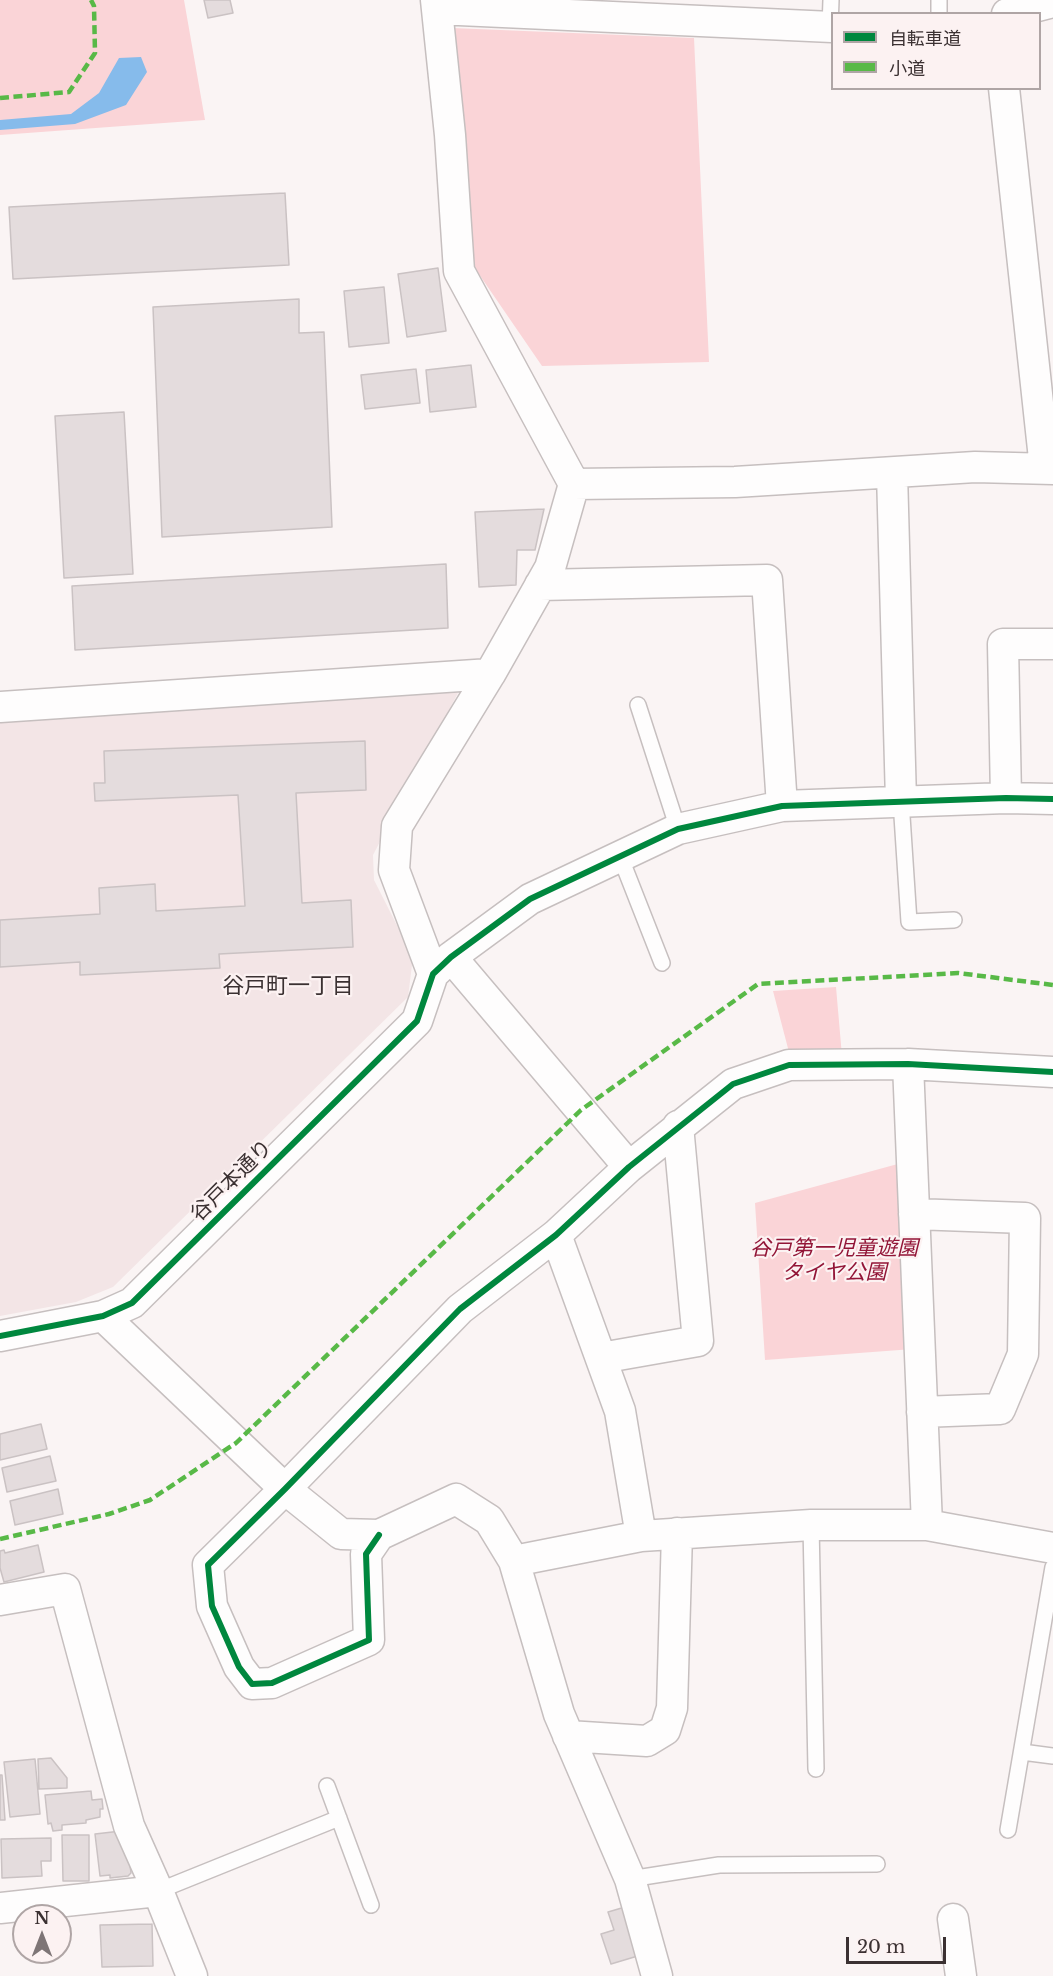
<!DOCTYPE html>
<html>
<head>
<meta charset="utf-8">
<style>
  body { margin:0 }
  #map { position:relative; width:1053px; height:1976px; overflow:hidden; background:#faf4f4; font-family:"Libre Baskerville","Noto Sans JP",serif }
  canvas { display:block }
  .legend { position:absolute; left:831px; top:12px; width:210px; height:78px; box-sizing:border-box; background:#fcf2f2; border:2px solid #afa5a5; margin:0; padding:8px 10px; list-style:none; font-size:18px; color:#3b3132 }
  .legend li { display:flex; align-items:center; gap:12px; height:30px }
  .legend b { width:30px; border:2px solid #afa5a5 }
  .north { position:absolute; left:12px; top:1904px; width:60px; height:60px; box-sizing:border-box; background:#fcf2f2; border:2px solid #afa5a5; border-radius:50%; rotate:0deg; font-size:16px; font-weight:700; line-height:24px; text-align:center; color:#3b3132 }
  .north::after { content:''; display:block; margin:auto; width:21px; height:27px; background:#7e7576; clip-path:polygon(50% 0,100% 100%,50% 72%,0 100%) }
  .scale { position:absolute; left:846px; top:1937px; width:100px; height:27px; box-sizing:border-box; border:3px solid #3b3132; border-top:0; padding-left:8px; font-size:18px; line-height:21px; white-space:nowrap; color:#3b3132; -webkit-text-stroke:4px #fcf2f2; paint-order:stroke }
</style>
</head>
<body>
<div id="map">
<canvas width="1053" height="1976"></canvas>
<ul class="legend">
<li><b style="height:8px;background:#00873e"></b>自転車道</li>
<li><b style="height:8px;background:#58b947"></b>小道</li>
</ul>
<div class="north">N</div>
<div class="scale">20 m</div>
</div>
<script>
const g = document.querySelector('canvas').getContext('2d');
g.lineJoin = 'round';
function fillPath(path, color) {
  g.fillStyle = color;
  g.fill(path, 'evenodd');
}
function toPath(rows) {
  const path = new Path2D();
  for (const r of rows) {
    path.moveTo(r[0], r[1]);
    for (let i = 2; i < r.length; i += 2) path.lineTo(r[i], r[i + 1]);
  }
  return path;
}
function trace(path, color, width, dash) {
  g.strokeStyle = color;
  g.lineWidth = width;
  g.lineCap = dash ? 'butt' : 'round';
  g.setLineDash(dash || []);
  g.stroke(path);
}
function write(font, color, halo, rows, align = 'center') {
  g.font = font + ' "Libre Baskerville","Noto Sans JP",serif';
  g.lineWidth = 4.5;
  g.setLineDash([]);
  g.textBaseline = 'middle';
  g.strokeStyle = halo;
  g.fillStyle = color;
  for (const [text, x, y, turn = 0] of rows) {
    g.save();
    g.translate(x, y);
    g.rotate((+turn || 0) * Math.PI / 180);
    g.textAlign = isNaN(turn) ? turn : align;
    if (halo) g.strokeText(text, 0, 0);
    g.fillText(text, 0, 0);
    g.restore();
  }
}
fillPath(toPath([
  [459,691,373,855,374,880,413,957,408,997,113,1287,76,1302,0,1316,0,719]
]), '#f3e5e6');
fillPath(toPath([
  [0,0,184,0,205,120,0,135],
  [452,28,694,38,709,362,542,366,472,264],
  [836,987,842,1056,790,1056,773,991],
  [905,1162,913,1349,765,1360,755,1203]
]), '#fad4d7');
fillPath(toPath([
  [141,57,147,72,126,105,75,124,0,130,0,120,71,114,99,93,119,58]
]), '#86bbeb');
const building = toPath([
  [204,0,230,0,233,13,208,18,204,0],
  [285,193,289,265,13,279,9,207,285,193],
  [438,268,446,331,407,337,398,274,438,268],
  [384,287,389,343,349,347,344,291,384,287],
  [299,299,299,333,324,332,332,527,162,537,153,307,299,299],
  [471,365,476,407,430,412,426,370,471,365],
  [416,369,420,403,365,409,361,375,416,369],
  [124,412,133,574,64,578,55,416,124,412],
  [544,509,535,550,517,550,516,585,479,587,475,512,544,509],
  [446,564,448,628,75,650,72,586,446,564],
  [365,741,366,790,296,793,302,903,351,900,353,947,219,954,220,968,80,975,80,962,0,967,0,920,100,914,99,888,155,884,156,911,245,906,238,795,95,801,94,783,105,783,104,751,365,741],
  [41,1424,47,1449,0,1460,0,1434,41,1424],
  [50,1456,56,1481,7,1492,2,1468,50,1456],
  [58,1489,63,1514,15,1525,10,1501,58,1489],
  [38,1545,44,1572,4,1582,0,1568,0,1551,4,1550,5,1553,38,1545],
  [51,1758,67,1778,67,1788,39,1789,38,1759,51,1758],
  [35,1759,40,1814,10,1817,4,1762,35,1759],
  [0,1775,2,1775,5,1820,0,1820,0,1775],
  [91,1791,92,1800,102,1799,103,1809,100,1809,100,1817,86,1820,86,1823,62,1825,62,1830,53,1831,51,1823,48,1824,45,1795,91,1791],
  [121,1831,123,1850,128,1849,131,1873,128,1876,110,1878,110,1875,100,1876,95,1834,121,1831],
  [62,1835,89,1835,89,1881,63,1881,62,1835],
  [51,1838,51,1861,41,1861,42,1876,2,1878,1,1839,51,1838],
  [625,1907,641,1955,611,1964,601,1934,614,1930,608,1912,625,1907],
  [152,1924,153,1966,102,1967,100,1925,152,1924]
]);
fillPath(building, '#e4dcdd');
trace(building, '#cac2c3', 1.5);
const service = toPath([
  [939,14,939,0],
  [830,27,831,0],
  [638,705,678,829],
  [901,801,909,922,954,920],
  [620,856,662,963],
  [811,1525,816,1769],
  [1022,1752,1053,1756],
  [327,1786,371,1905],
  [1008,1830,1053,1567],
  [630,1879,719,1865,877,1864],
  [158,1891,339,1818]
]);
const minor = toPath([
  [437,9,832,27],
  [1007,14,1053,2],
  [1004,88,1045,468],
  [892,473,901,801],
  [574,484,735,482,975,467,1053,469],
  [540,585,767,580,782,806],
  [0,707,490,674],
  [1006,798,1003,644,1053,644],
  [451,957,629,1167],
  [433,974,394,870,397,826,490,674,550,568,574,484,459,271,450,135,436,0],
  [908,1064,927,1525],
  [914,1214,1025,1218,1023,1354,1000,1409,922,1412],
  [556,1235,620,1411,641,1536],
  [103,1316,285,1489,341,1534,379,1535,456,1499,489,1520,514,1561,559,1714,630,1879,657,1976],
  [0,1336,103,1316,132,1303,417,1021,433,974,451,957,530,899,678,829,782,806,1006,798,1053,799],
  [601,1358,698,1341,678,1126],
  [379,1535,366,1554,369,1640,272,1683,252,1684,239,1667,212,1606,208,1565,285,1489,460,1309,556,1235,629,1167,733,1084,789,1065,908,1064,1053,1072],
  [514,1561,641,1536,811,1525,927,1525,1053,1548],
  [0,1600,65,1589,129,1826,158,1891,192,1976],
  [568,1736,647,1741,665,1730,672,1708,677,1533],
  [0,1908,158,1891],
  [953,1919,961,1976]
]);
trace(service, '#c6bfbf', 18);
trace(minor, '#c6bfbf', 33);
trace(service, '#fefdfd', 15);
trace(minor, '#fefdfd', 30);
trace(toPath([
  [0,98,69,92,95,53,94,6,91,0],
  [0,1539,109,1514,150,1500,236,1443,581,1110,758,984,958,973,1053,985]
]), '#58b947', 4.5, [9, 4.5]);
trace(toPath([
  [0,1336,103,1316,132,1303,417,1021,433,974,451,957,530,899,678,829,782,806,1006,798,1053,799],
  [379,1535,366,1554,369,1640,272,1683,252,1684,239,1667,212,1606,208,1565,285,1489,460,1309,556,1235,629,1167,733,1084,789,1065,908,1064,1053,1072]
]), '#00873e', 6);
write('21px', '#3b3132', '#fcf2f2', [
  ["谷戸本通り",232,1181,-45]
]);
write('italic 21px', '#921537', '#fcf2f2', [
  ["谷戸第一児童遊園",834,1249],
  ["タイヤ公園",834,1273]
]);
write('22px', '#3b3132', '#fcf2f2', [
  ["谷戸町一丁目",288,987]
]);
</script>
</body>
</html>
